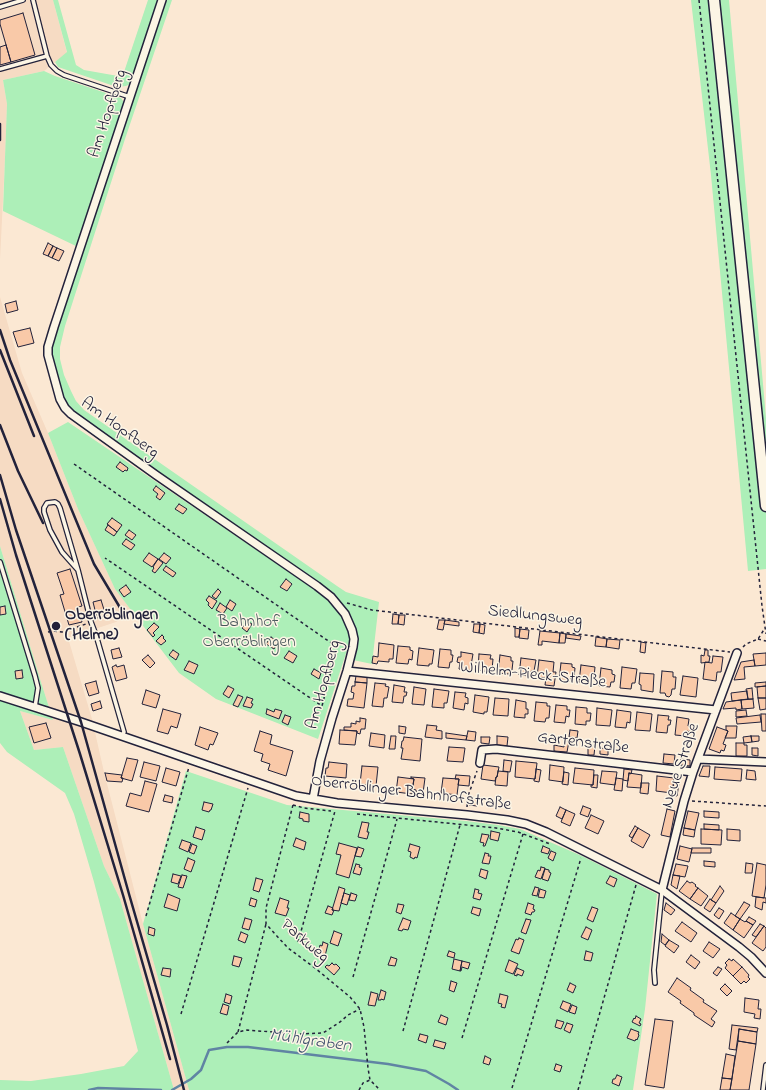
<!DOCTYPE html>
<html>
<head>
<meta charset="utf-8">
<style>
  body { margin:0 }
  canvas { display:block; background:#fbe8d3 }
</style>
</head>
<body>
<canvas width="766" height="1090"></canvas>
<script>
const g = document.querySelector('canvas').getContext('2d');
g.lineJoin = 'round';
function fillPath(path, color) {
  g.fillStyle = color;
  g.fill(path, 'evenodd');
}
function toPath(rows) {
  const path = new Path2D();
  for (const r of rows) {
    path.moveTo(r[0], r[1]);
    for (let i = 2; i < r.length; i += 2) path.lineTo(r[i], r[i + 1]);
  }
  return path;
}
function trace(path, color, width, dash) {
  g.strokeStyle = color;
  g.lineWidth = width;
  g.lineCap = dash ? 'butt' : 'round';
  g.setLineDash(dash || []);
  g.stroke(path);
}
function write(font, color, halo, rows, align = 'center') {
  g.font = font + ' "Indie Flower",sans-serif';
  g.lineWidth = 3;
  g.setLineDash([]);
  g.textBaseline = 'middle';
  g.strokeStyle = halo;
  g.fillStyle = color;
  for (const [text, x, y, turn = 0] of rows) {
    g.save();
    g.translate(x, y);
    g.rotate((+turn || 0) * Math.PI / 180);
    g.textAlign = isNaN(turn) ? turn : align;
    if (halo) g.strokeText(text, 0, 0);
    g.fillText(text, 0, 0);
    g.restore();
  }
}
fillPath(toPath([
  [0,0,53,0,67,53,44,71,3,80,7,104,5,158,0,260,0,297,22,373,48,433,78,509,115,589,132,611,116,622,68,638,92,719,104,772,143,924,189,1090,174,1090,120,899,104,866,63,747,34,750,20,711,53,720,40,679,0,546]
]), '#f6dbc3');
fillPath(toPath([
  [53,0,58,0,76,65,84,70,118,76,120,76,124,72,148,0,158,0,132,80,130,84,126,86,117,87,58,67,55,62,67,52],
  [165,0,172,0,125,139,65,326,60,347,60,359,64,375,71,391,76,401,84,410,337,586,346,592,379,602,372,664,353,660,358,641,355,626,343,607,323,587,75,414,63,399,51,356,51,349,130,102],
  [691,0,729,0,766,418,766,569,748,571,711,175],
  [44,71,55,76,121,98,123,101,124,104,78,247,3,211,7,104,3,80],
  [68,422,323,595,338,610,347,625,350,641,318,739,216,699,179,673,115,589,78,509,48,433],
  [0,546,40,679,53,720,20,711,34,750,63,747,104,866,120,899,174,1090,0,1090,0,1080,31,1081,81,1074,124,1066,138,1051,94,882,74,814,65,793,7,752,0,743],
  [186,771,287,805,466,821,498,825,520,829,582,856,657,894,645,1009,633,1090,189,1090,143,924]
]), '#adefb8');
trace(toPath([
  [89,1090,98,1088,161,1090],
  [172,1090,191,1079,201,1070,209,1050,227,1047,248,1047,388,1064,426,1071,449,1084,458,1090]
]), '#6084a3', 2.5);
const building = toPath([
  [23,13,35,55,11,62,0,24,0,20,23,13],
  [6,45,11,62,0,65,0,47,6,45],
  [48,243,53,246,48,256,43,254,48,243],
  [53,246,57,248,52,258,48,256,53,246],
  [57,248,64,251,59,261,52,258,57,248],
  [16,301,18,310,7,313,5,304,16,301],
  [30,328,34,343,18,347,13,332,30,328],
  [120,462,128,468,127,471,125,470,123,472,116,467,120,462],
  [156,486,165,493,160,500,156,497,158,494,153,490,156,486],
  [179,504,187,509,183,514,175,509,179,504],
  [112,518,122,525,117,532,107,524,112,518],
  [108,525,117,532,114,536,105,530,108,525],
  [129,530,136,535,132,540,125,535,129,530],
  [126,539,135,545,131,550,122,544,126,539],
  [149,553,158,559,152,567,143,561,149,553],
  [164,553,171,558,166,564,159,559,164,553],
  [158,559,163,563,155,573,152,571,154,568,153,567,158,559],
  [166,566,176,573,173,577,163,570,166,566],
  [70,569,82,606,78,607,82,622,69,625,60,595,64,594,57,573,70,569],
  [286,579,292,584,287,591,280,587,286,579],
  [126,585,131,592,124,597,119,590,126,585],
  [218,589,221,592,216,599,212,596,218,589],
  [209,596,217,601,212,609,208,605,209,603,206,600,209,596],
  [101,600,106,616,97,618,93,602,101,600],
  [230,600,236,604,232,611,226,607,230,600],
  [220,603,227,608,223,614,216,610,220,603],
  [5,606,6,614,0,615,0,607,5,606],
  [393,614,399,615,398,624,392,624,393,614],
  [399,615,405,615,404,625,398,624,399,615],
  [439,620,445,620,443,630,437,629,439,620],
  [445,620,459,622,459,626,444,624,445,620],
  [247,621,252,624,247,632,242,628,247,621],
  [154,623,159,627,153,633,155,635,153,637,147,630,154,623],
  [474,624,480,624,479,633,473,632,474,624],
  [480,624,485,625,484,634,479,633,480,624],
  [515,628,520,629,519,637,515,637,515,628],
  [520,629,529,630,528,639,519,638,520,629],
  [540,631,560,633,559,643,542,641,542,645,538,645,540,631],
  [560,633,566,634,565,643,559,643,560,633],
  [566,634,581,636,580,640,566,638,566,634],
  [162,635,164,637,163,638,166,641,161,645,156,641,162,635],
  [271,637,278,642,274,649,266,644,271,637],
  [596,637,607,639,606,647,595,646,596,637],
  [607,639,620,640,619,649,606,647,607,639],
  [641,642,646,643,645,653,640,652,641,642],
  [379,643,394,645,393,659,389,659,389,662,378,661,377,664,372,663,373,656,378,657,379,643],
  [398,646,410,647,410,650,413,651,412,660,409,659,408,664,396,663,398,646],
  [119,648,122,657,113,659,111,650,119,648],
  [419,648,434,650,432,664,429,664,429,666,417,665,419,648],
  [440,649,451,650,451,655,453,655,452,662,450,662,449,668,438,667,440,649],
  [173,650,179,654,176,660,169,655,173,650],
  [705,650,708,650,708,656,710,656,709,662,701,663,701,655,704,656,705,650],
  [289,651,297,656,293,663,284,658,289,651],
  [461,652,473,654,470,671,459,669,460,663,457,662,458,657,461,657,461,652],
  [766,653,766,665,755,666,753,654,766,653],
  [479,654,491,655,490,659,493,659,492,670,489,670,489,672,478,670,479,654],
  [148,655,155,663,150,668,142,660,148,655],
  [500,655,511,657,511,661,513,661,512,670,510,670,509,674,498,673,500,655],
  [713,656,723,657,721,672,717,672,716,681,703,679,705,662,712,663,713,656],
  [521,658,536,660,534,671,531,671,530,676,519,675,521,658],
  [539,660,554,662,553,672,556,672,554,686,545,685,546,678,537,677,539,660],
  [754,660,755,666,744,667,745,679,734,680,741,662,754,660],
  [189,661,198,665,194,674,184,670,189,661],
  [561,663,572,664,572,667,575,668,574,678,571,677,570,681,559,680,561,663],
  [116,665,117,667,124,665,127,678,116,681,112,667,116,665],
  [581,665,595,667,594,677,591,677,590,683,579,682,581,665],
  [622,667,637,669,635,683,632,683,631,689,620,688,622,667],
  [601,668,612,670,612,674,615,675,614,682,611,682,610,687,599,686,601,668],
  [314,669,321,673,319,679,311,674,314,669],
  [22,670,23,678,16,679,15,671,22,670],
  [662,671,673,672,673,677,676,677,675,689,672,689,671,695,669,697,666,696,665,693,660,693,662,671],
  [640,673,654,674,653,692,641,690,641,685,639,684,640,673],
  [356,676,367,677,367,683,355,682,356,676],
  [683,676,698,678,696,697,680,695,683,676],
  [96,681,99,693,89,696,85,684,96,681],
  [355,682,367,683,364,708,347,706,348,699,353,699,354,693,351,692,352,686,355,686,355,682],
  [766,682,766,686,755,687,755,683,766,682],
  [375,683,386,684,385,686,389,687,387,698,384,698,383,707,372,706,375,683],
  [394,685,405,687,404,692,407,692,406,696,404,696,403,703,392,702,394,685],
  [228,686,234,689,229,698,223,694,228,686],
  [766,686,766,698,758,698,757,687,766,686],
  [414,687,426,689,424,705,412,704,414,687],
  [752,688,753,699,748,699,746,689,752,688],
  [434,689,449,691,447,703,444,703,444,708,432,707,434,689],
  [146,690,160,695,156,708,142,704,146,690],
  [747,691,748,699,732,701,731,693,747,691],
  [455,692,466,693,465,697,468,698,468,704,465,703,464,710,453,708,455,692],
  [238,695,243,697,238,707,233,705,238,695],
  [475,695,489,697,487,712,484,712,484,714,473,712,475,695],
  [247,697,253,699,251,703,253,704,251,708,243,706,247,697],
  [495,698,509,699,508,716,493,715,495,698],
  [758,698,766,698,766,709,760,710,758,698],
  [753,699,754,708,742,709,741,700,753,699],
  [516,700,526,702,526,709,528,709,528,714,525,714,525,718,514,717,516,700],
  [741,700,742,709,736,710,736,708,723,709,726,702,741,700],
  [100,701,102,708,93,711,91,704,100,701],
  [536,702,547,703,547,706,550,706,549,718,546,718,545,722,534,721,536,702],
  [556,705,567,706,567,710,570,710,569,717,566,716,565,723,554,722,556,705],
  [576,707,587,708,587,713,591,713,590,721,586,721,586,725,575,724,576,707],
  [597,708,612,710,610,726,596,725,597,708],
  [163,709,181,714,177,728,171,726,168,734,157,731,163,709],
  [267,709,274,712,275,709,282,711,279,719,266,714,267,709],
  [617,710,631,712,630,723,627,722,626,728,615,727,617,710],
  [746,710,747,716,736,717,736,711,746,710],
  [637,712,652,714,650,731,635,730,637,712],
  [761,714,766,714,766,731,762,731,761,714],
  [285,715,291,717,288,725,282,722,285,715],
  [658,715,669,716,668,720,671,720,670,725,668,725,667,733,656,732,658,715],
  [760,715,761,722,737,724,736,718,760,715],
  [677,717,689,719,688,726,691,726,690,732,687,731,686,736,675,735,677,717],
  [360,718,366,719,365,729,361,729,360,734,357,733,357,731,344,730,344,727,351,727,351,723,356,724,356,721,360,722,360,718],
  [46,723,51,738,34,743,29,727,46,723],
  [427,725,437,726,436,730,442,731,442,739,425,737,427,725],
  [399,726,406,727,405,734,399,733,399,726],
  [726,726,737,726,736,738,725,738,728,731,726,730,726,726],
  [200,727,218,733,213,745,210,744,208,750,195,745,200,727],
  [717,727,728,731,723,744,726,745,724,751,721,750,720,753,709,749,717,727],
  [340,730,357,731,355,745,339,744,340,730],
  [570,730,578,731,577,738,569,737,570,730],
  [260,731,272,735,270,744,293,751,286,776,268,770,270,764,261,761,263,754,254,751,260,731],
  [468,731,476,732,475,741,466,740,468,731],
  [371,733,385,735,384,748,369,746,371,733],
  [446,733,467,736,466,740,446,738,446,733],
  [391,736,396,736,395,749,389,749,391,736],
  [497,736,508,737,507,746,497,745,497,736],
  [751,736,759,736,759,741,752,742,751,736],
  [751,736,752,742,744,743,743,737,751,736],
  [404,737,422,739,420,761,401,759,403,748,401,748,402,741,403,741,404,737],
  [481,737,490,737,489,744,481,743,481,737],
  [565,741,569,741,567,752,554,751,554,745,564,747,565,741],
  [736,743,744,743,744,745,747,745,747,756,736,756,736,743],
  [588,746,595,746,594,755,588,755,588,746],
  [449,747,465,748,463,762,447,761,449,747],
  [600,748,608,749,608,755,600,754,600,748],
  [752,748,758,748,758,756,752,755,752,748],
  [664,754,675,755,674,764,663,763,664,754],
  [127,758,138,760,132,781,121,778,127,758],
  [681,759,690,760,690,766,681,765,681,759],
  [504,760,512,761,510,772,503,771,504,760],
  [516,761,537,763,535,779,515,777,516,761],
  [144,762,160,766,156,781,140,777,144,762],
  [329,762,347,764,346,778,325,776,326,768,328,768,329,762],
  [483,765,499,767,497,777,496,777,495,781,481,779,483,765],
  [550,765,564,767,563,782,549,780,550,765],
  [362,766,378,767,376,786,360,784,362,766],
  [703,766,710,766,709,777,699,776,703,766],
  [715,767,742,769,741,781,714,779,715,767],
  [166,768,180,772,176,786,162,782,166,768],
  [575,768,594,770,593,785,573,783,575,768],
  [536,769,541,770,539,782,534,781,534,779,535,779,536,769],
  [624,769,632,770,631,774,629,773,628,781,623,780,624,769],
  [747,770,755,771,756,780,746,779,747,770],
  [498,771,508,772,507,786,495,785,496,777,497,777,498,771],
  [602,771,617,772,615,785,600,783,602,771],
  [564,772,569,773,568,785,562,784,564,772],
  [105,773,122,775,121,778,123,778,122,782,107,781,105,773],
  [629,773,642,775,641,788,627,787,629,773],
  [456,775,470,776,469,786,458,785,459,779,455,779,456,775],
  [594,775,598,775,597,788,591,787,591,785,593,785,594,775],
  [657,776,674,778,672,793,656,791,657,776],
  [398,777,414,779,412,794,396,792,398,777],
  [411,777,425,778,423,793,416,792,416,790,412,789,414,779,411,778,411,777],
  [443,778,459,779,457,795,441,793,443,778],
  [616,778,623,779,622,791,614,790,616,778],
  [145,781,157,784,149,812,126,806,130,793,141,796,145,781],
  [674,782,679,783,677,796,671,795,671,793,672,793,674,782],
  [641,783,649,783,648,794,640,793,641,783],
  [165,795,173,797,172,803,163,801,165,795],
  [470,797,478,798,477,806,469,805,470,797],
  [204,802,213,804,211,810,210,810,209,812,202,810,204,802],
  [583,806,591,809,588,817,580,814,583,806],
  [560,807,566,810,562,819,556,816,560,807],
  [667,809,675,811,670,837,661,835,667,809],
  [566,810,575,814,570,826,561,822,566,810],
  [688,811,699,813,695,830,684,828,688,811],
  [704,811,719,812,719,818,704,817,704,811],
  [300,812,309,814,309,822,303,821,303,819,299,818,300,812],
  [591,815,604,821,598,834,585,828,591,815],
  [362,822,369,823,367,832,369,832,367,839,358,837,362,822],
  [704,824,719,825,719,830,704,829,704,824],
  [635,826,638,828,632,838,629,836,635,826],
  [196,827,205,830,202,840,193,837,196,827],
  [638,828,650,835,643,848,631,841,638,828],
  [684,828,695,830,694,837,683,835,684,828],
  [701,829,722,830,721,845,701,844,701,829],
  [727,829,740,830,740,841,727,840,727,829],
  [491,831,500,833,498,841,490,839,491,831],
  [482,834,489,835,485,846,483,846,484,843,480,842,482,834],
  [296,838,306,842,304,850,293,846,296,838],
  [182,840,191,843,188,852,179,848,182,840],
  [339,843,357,848,349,878,336,874,341,855,336,854,339,843],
  [192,844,197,846,194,854,189,852,192,844],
  [410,844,420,847,417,858,415,857,414,859,410,857,411,852,408,851,410,844],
  [543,846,550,849,548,854,541,852,543,846],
  [680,846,692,849,689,862,677,859,680,846],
  [358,847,364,849,361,857,355,856,358,847],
  [692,848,711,848,711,853,691,853,692,848],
  [551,851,556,853,553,861,548,858,551,851],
  [485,853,489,854,488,856,491,856,489,864,482,863,485,853],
  [188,858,195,861,191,872,184,869,188,858],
  [704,861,715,862,715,867,704,866,704,861],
  [746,863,753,864,752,873,745,873,746,863],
  [757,863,766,865,766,885,764,898,752,896,757,863],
  [356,864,360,865,359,867,362,868,360,875,353,873,356,864],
  [676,864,688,866,685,877,673,875,676,864],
  [541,867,545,868,541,879,535,877,538,870,540,871,541,867],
  [481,869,488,871,486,879,479,876,481,869],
  [545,869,549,870,549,872,551,873,548,881,542,879,545,869],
  [173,874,181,876,178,884,171,882,173,874],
  [182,875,187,876,183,888,178,887,182,875],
  [673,875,680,876,677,889,671,885,673,875],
  [610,876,617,879,614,887,606,883,610,876],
  [256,878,263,880,259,892,253,890,256,878],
  [687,881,690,883,692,882,696,885,695,886,698,888,690,899,679,891,687,881],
  [720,886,724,891,716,903,711,900,720,886],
  [339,887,345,889,339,911,332,910,339,887],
  [535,887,539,888,537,896,532,895,535,887],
  [698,888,708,896,701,906,690,899,698,888],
  [475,889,479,890,478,893,482,894,480,900,473,898,475,889],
  [540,889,546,891,544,898,538,897,540,889],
  [344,893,350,895,347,905,341,903,344,893],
  [351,893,357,895,355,901,349,900,351,893],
  [168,894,180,899,177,911,164,907,168,894],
  [756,897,766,898,766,903,763,902,762,910,755,907,756,897],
  [251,898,257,900,255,907,249,905,251,898],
  [280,898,289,901,287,908,289,908,286,916,275,913,280,898],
  [710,899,716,903,710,912,704,908,710,899],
  [744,902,750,905,740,919,735,916,744,902],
  [528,903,534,905,533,909,535,910,534,912,532,912,531,915,525,913,528,903],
  [666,903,675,910,671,915,664,910,666,903],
  [398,904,404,905,401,914,396,912,398,904],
  [328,906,333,908,332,910,334,910,332,915,325,913,328,906],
  [473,907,481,909,479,916,471,913,473,907],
  [592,907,598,909,593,922,587,919,592,907],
  [719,908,724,911,719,919,714,915,719,908],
  [731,913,740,919,733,930,724,923,731,913],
  [749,917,756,921,753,925,746,921,749,917],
  [245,918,252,920,249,930,242,928,245,918],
  [403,918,411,921,408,930,403,929,402,931,398,930,403,918],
  [526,919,531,920,526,934,521,932,526,919],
  [740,919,745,922,746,921,753,925,744,938,733,930,740,919],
  [682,922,697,933,691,942,675,931,682,922],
  [760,924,764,926,756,937,752,935,760,924],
  [293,926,297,929,293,936,288,933,293,926],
  [764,926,766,928,766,947,763,951,752,943,764,926],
  [149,927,155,929,154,936,148,934,149,927],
  [586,927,592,930,588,940,581,937,586,927],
  [334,931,342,934,338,946,330,943,334,931],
  [241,932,248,935,245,943,238,940,241,932],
  [662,934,669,940,665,945,661,942,662,934],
  [519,938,524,940,519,954,511,951,516,939,518,940,519,938],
  [669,940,679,946,674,953,665,946,669,940],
  [323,942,328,944,325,956,318,954,320,945,322,946,323,942],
  [709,942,720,949,713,958,703,951,709,942],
  [449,951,455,953,454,958,447,956,449,951],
  [586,951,593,953,591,961,584,960,586,951],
  [691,955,700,962,695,969,686,962,691,955],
  [234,956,242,958,239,967,232,965,234,956],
  [391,957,397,959,395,966,388,965,391,957],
  [454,959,462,961,460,971,452,969,454,959],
  [729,959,732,961,733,959,742,967,733,976,725,968,727,965,725,963,729,959],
  [509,960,518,964,513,974,505,971,509,960],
  [462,961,470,963,468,969,462,967,461,971,460,971,462,961],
  [332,963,334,965,336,964,340,968,334,975,325,967,327,965,329,966,332,963],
  [718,967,722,969,717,976,713,973,718,967],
  [742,967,749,975,748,977,750,979,746,983,744,981,741,984,733,976,742,967],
  [163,968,171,969,170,977,161,975,163,968],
  [517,968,524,971,522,976,517,974,517,976,514,975,517,968],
  [677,978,691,988,690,990,704,1000,703,1002,717,1011,711,1019,715,1022,712,1027,694,1015,694,1013,680,1003,681,1001,668,992,677,978],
  [451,981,457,983,454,992,449,990,451,981],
  [570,983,576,986,573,993,567,990,570,983],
  [725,984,732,991,727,996,720,989,725,984],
  [381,990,386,992,384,1000,381,999,381,1000,378,1000,381,990],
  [371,992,378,994,375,1006,368,1005,371,992],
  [226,994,232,996,230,1004,224,1002,226,994],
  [500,994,508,996,505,1008,501,1007,502,1004,498,1003,500,994],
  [745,998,759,1000,758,1009,761,1009,760,1019,754,1018,755,1014,744,1012,745,998],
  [563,1001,571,1004,568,1012,560,1008,563,1001],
  [223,1004,229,1006,227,1015,220,1013,223,1004],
  [572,1005,577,1007,575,1014,569,1012,572,1005],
  [441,1015,448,1018,446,1025,438,1022,441,1015],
  [636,1016,641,1019,639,1023,641,1024,640,1026,632,1022,634,1018,635,1019,636,1016],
  [655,1019,673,1021,664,1088,645,1085,655,1019],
  [557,1020,564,1022,561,1029,555,1027,557,1020],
  [567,1023,573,1025,570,1033,564,1030,567,1023],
  [732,1025,758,1028,757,1032,739,1029,736,1050,729,1049,732,1025],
  [631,1029,639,1032,638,1034,639,1035,637,1040,636,1039,635,1041,627,1038,631,1029],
  [739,1029,757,1032,756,1044,738,1041,739,1029],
  [420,1034,428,1036,426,1043,418,1040,420,1034],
  [435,1040,446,1043,444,1049,433,1046,435,1040],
  [738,1041,756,1044,749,1090,730,1090,738,1041],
  [726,1054,735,1056,732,1079,722,1078,726,1054],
  [485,1056,491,1059,489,1065,483,1063,485,1056],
  [556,1064,562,1066,560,1072,554,1070,556,1064],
  [617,1075,622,1077,619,1086,612,1083,613,1079,615,1079,617,1075],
  [722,1078,732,1079,730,1090,720,1090,722,1078]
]);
fillPath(building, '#f9c9a8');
trace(building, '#22223b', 1);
const service = toPath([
  [33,0,47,56,51,65,57,71,64,75,130,97],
  [0,7,23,0],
  [0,69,47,56],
  [0,562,35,676,38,688,35,707],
  [78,570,60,508,58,504,55,502,47,503,44,508,44,512,50,530,62,552,78,570,91,622,96,635,124,732,122,736],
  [655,983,654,970,662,891],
  [763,1090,766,1065]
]);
const minor = toPath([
  [162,0,54,327,48,347,48,355,60,399,65,408,71,414,156,475,317,586,331,597,345,614,352,630,354,639,353,647,347,671,332,718,320,761,313,799],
  [347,671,716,710],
  [0,696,81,722,296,796,337,803,467,815,507,820,526,824,546,832,662,890,739,947,751,957,766,973],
  [698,759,766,762],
  [480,763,482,750,496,749,693,772],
  [662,890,684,801,693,772,737,653]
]);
const secondary = toPath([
  [714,0,766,506]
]);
trace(service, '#22223b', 6);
trace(minor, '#22223b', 10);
trace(secondary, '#22223b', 13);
trace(toPath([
  [699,0,762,606,766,634],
  [74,464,337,647,322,706,105,558],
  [347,603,372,610,730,652],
  [48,632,53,631,62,632,86,624],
  [758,639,766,641],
  [743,647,746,644,758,639,765,628],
  [692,801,766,806],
  [293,805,304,808,331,811],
  [293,805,266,908,266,924,275,934,288,948,315,968,350,997,360,1009,364,1027,368,1068,370,1080,380,1090],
  [467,807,468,796,477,771],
  [357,814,496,828,518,832,550,844],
  [146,916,189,767],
  [298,942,335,811],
  [353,977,397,819],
  [181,1014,248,788],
  [403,1031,460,825],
  [238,1032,266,924],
  [462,1038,523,834],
  [227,1043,238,1032,247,1030,297,1034,323,1033,340,1022,348,1015,360,1009],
  [512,1088,581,858],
  [359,1090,363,1083,370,1080],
  [578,1090,636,885]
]), '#22223b', 1.5, [3, 3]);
trace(service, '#fcf5e5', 3.5);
trace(minor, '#fcf5e5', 7);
trace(secondary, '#fcf5e5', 10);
trace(toPath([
  [0,124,0,140],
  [0,330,10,360,94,564,122,611],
  [0,350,34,436],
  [0,425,18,471,43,523],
  [0,475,16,530,81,722,129,894,167,1025,184,1090],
  [0,499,16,555,80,754,123,895,170,1059]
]), '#22223b', 2.5);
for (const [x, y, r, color] of [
  [56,626,5,"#22223b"]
]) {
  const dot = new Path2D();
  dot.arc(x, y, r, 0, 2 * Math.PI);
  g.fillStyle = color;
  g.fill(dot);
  trace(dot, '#fcf5e5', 1.5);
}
write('17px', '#22223b', '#fcf5e5', [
  ["Am Hopfberg",109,114,-72],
  ["Am Hopfberg",119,429,36],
  ["Siedlungsweg",535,617,6],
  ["Wilhelm-Pieck-Straße",533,676,6],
  ["Am Hopfberg",325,685,-75],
  ["Gartenstraße",583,744,7],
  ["Neue Straße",682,766,-72],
  ["Oberröblinger Bahnhofstraße",411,794,7],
  ["Parkweg",304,942,41]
]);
write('bold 17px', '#22223b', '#fcf5e5', [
  ["Oberröblingen",65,616],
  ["(Helme)",65,636]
], 'left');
write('17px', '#45555a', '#fcf5e5', [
  ["Bahnhof",249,623],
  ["Oberröblingen",249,643]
]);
write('italic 18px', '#41536f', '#fcf5e5', [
  ["Mühlgraben",310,1042,8]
]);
</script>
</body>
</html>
